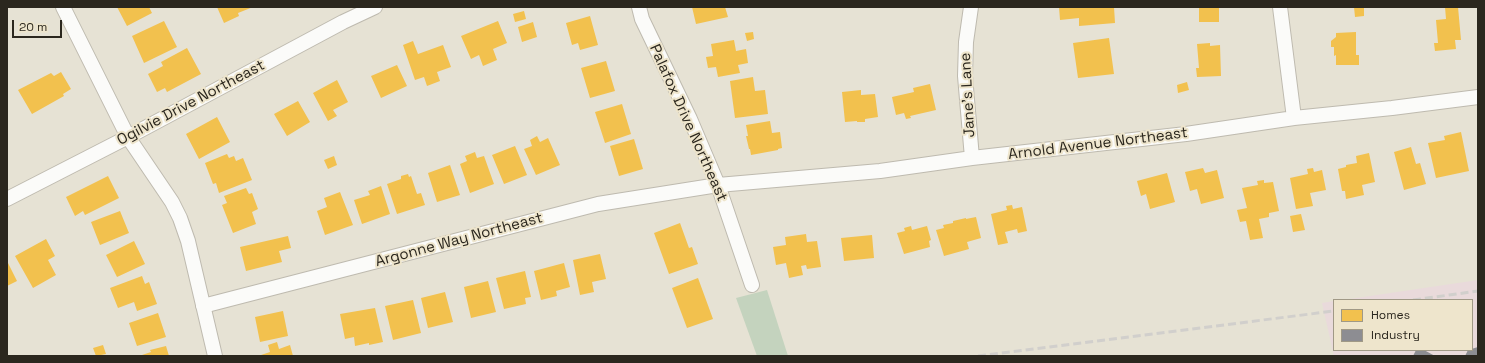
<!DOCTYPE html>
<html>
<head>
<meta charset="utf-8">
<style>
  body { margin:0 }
  #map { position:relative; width:1485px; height:363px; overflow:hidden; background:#e6e2d4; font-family:"Space Grotesk",sans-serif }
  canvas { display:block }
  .frame { position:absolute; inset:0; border:8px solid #2b271e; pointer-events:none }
  .legend { position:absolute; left:1333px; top:299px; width:140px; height:52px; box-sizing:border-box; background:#eee5cc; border:1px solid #a09986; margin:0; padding:5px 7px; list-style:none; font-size:12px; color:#2b271e }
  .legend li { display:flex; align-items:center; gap:8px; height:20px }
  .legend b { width:20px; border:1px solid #a09986 }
  .scale { position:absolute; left:12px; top:20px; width:50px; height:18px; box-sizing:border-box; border:2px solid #2b271e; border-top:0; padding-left:5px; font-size:12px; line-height:14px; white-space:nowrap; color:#2b271e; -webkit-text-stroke:3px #eee5cc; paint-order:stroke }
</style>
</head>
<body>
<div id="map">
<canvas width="1485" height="363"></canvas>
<div class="frame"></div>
<ul class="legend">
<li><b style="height:11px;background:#f2c14e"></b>Homes</li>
<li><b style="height:11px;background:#8d8d92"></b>Industry</li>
</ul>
<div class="scale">20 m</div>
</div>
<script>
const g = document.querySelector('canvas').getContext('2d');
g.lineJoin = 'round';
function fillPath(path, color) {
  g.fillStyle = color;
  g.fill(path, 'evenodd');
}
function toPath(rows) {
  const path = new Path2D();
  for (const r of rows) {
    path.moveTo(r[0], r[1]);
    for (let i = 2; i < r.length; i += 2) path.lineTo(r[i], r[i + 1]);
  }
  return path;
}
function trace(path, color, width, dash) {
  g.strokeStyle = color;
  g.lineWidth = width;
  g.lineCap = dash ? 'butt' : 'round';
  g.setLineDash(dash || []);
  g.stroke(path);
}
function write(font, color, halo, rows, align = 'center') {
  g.font = font + ' "Space Grotesk",sans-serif';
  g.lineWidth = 4;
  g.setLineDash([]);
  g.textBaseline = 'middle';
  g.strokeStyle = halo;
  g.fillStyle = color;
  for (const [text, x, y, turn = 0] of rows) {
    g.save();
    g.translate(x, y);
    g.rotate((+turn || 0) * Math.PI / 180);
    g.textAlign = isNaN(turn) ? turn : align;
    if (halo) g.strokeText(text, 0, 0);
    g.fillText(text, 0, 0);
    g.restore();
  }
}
fillPath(toPath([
  [1478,280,1478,356,1334,356,1322,303,1334,301,1334,350,1472,350,1472,300,1343,300]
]), '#e9dadb');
fillPath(toPath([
  [767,290,788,356,757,356,736,298]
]), '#c4d3be');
fillPath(toPath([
  [117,7,149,7,152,13,127,26],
  [217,7,253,7,238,13,239,16,224,23],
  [692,7,725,7,728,17,696,24],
  [1059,7,1114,7,1115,23,1079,26,1079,18,1060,20],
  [1199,7,1219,7,1219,22,1199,22],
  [1354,7,1364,7,1364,16,1355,17],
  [1445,7,1458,7,1461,40,1455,40,1456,49,1435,51,1434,43,1438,43,1436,20,1446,19],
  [524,11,526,19,515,22,513,14],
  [590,16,598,45,580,50,578,43,572,45,566,23],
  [164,21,177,47,144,63,132,36],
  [498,21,507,43,493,49,497,60,483,66,479,55,471,59,461,36],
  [533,22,537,37,522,42,518,27],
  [753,32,754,39,747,41,745,33],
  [1356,32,1356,55,1359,55,1359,65,1336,65,1336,55,1334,56,1334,47,1331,47,1331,41,1336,37,1336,33],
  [1109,38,1114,74,1078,78,1073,43],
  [734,40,736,51,746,49,748,63,738,65,740,73,718,77,716,67,708,68,706,57,713,56,711,44],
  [413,41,418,54,443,45,451,67,437,72,440,81,427,86,424,77,415,80,403,45],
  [1210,43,1210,46,1220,45,1221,76,1197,77,1196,68,1199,68,1197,44],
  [187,48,201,74,167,92,165,88,157,92,148,74,163,66,161,62],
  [606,61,615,91,590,98,581,68],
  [397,65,407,86,381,98,371,76],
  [61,72,71,89,63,94,64,96,32,114,18,90,51,73,54,76],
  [753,77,755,91,765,90,768,114,735,118,730,81],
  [337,80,348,102,333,110,337,116,328,121,313,93],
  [1187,82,1189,90,1178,93,1177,85],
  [930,84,936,110,910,116,911,118,906,119,904,113,896,115,892,97,914,92,913,88],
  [861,90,861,95,875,94,878,117,865,119,865,122,857,122,857,121,845,122,842,92],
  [298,101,310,122,287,136,274,114],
  [622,104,631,134,605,143,595,112],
  [217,117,230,142,199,159,186,134],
  [770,121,772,133,780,132,782,148,778,149,778,150,751,155,750,149,749,149,746,136,748,136,746,125],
  [1461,132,1469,171,1436,178,1428,143,1445,140,1444,136],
  [537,136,540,142,548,138,560,165,536,175,524,149,532,146,530,140],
  [634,139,643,169,619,176,610,146],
  [515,146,527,175,504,184,492,155],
  [1411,147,1416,164,1420,163,1426,184,1404,190,1394,152],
  [475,152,477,158,484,156,494,184,470,193,460,164,467,161,465,156],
  [1369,153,1375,182,1362,185,1364,195,1346,199,1345,191,1342,191,1338,169,1346,167,1346,165,1357,163,1356,156],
  [227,154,229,158,234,156,236,161,243,158,252,180,219,193,216,183,213,184,205,163],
  [334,156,337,165,328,169,324,160],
  [450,165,460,195,437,202,428,173],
  [1203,168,1205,173,1217,170,1224,198,1201,204,1197,189,1190,191,1185,172],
  [1313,168,1314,172,1322,170,1326,190,1310,193,1313,206,1296,209,1290,178,1308,174,1307,169],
  [1167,173,1175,202,1150,209,1146,194,1141,196,1137,181],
  [408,174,409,177,411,176,417,194,421,193,425,205,397,214,387,184,401,179,401,176],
  [108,176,119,198,85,215,83,211,75,216,66,197],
  [1264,180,1264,183,1273,182,1279,211,1269,213,1269,217,1259,219,1263,238,1250,240,1246,221,1240,222,1237,210,1247,208,1242,188,1258,185,1257,181],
  [381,186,390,214,362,224,354,200,370,195,368,191],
  [246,188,249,194,252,193,258,209,252,212,256,224,233,233,222,205,227,203,224,196],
  [340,192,353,225,325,235,317,211,327,207,324,198],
  [1012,205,1013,209,1022,207,1027,231,1018,233,1017,229,1005,232,1008,243,998,245,991,214,1007,210,1006,206],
  [120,211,129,233,100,245,91,222],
  [1301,214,1305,230,1293,232,1290,216],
  [976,217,981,238,967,242,969,249,944,256,936,230,944,228,943,225,953,223,953,221,966,218,966,219],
  [680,223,689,248,692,247,698,264,669,274,654,233],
  [911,226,912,230,927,226,931,240,929,241,930,247,904,254,897,233,905,231,904,228],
  [806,234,807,242,817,241,821,267,807,269,806,265,801,266,803,275,789,278,786,263,776,265,773,247,786,245,785,237],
  [872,235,874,258,844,261,841,238],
  [288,236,291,248,279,251,282,262,246,271,240,247],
  [46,239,55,256,48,260,56,275,33,288,15,256],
  [134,241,145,264,117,277,106,255],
  [600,254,606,279,592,282,594,292,580,295,573,260],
  [7,261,17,281,7,286],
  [564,263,570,287,556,291,557,296,541,300,534,271],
  [525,271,531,297,525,298,526,304,504,309,496,278],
  [142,276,145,284,149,282,157,304,137,311,134,302,118,308,110,288],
  [698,278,713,319,687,328,672,288],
  [488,281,496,312,471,318,464,287],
  [445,292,453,322,428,328,421,298],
  [413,300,421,333,393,340,385,306],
  [375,308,383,342,369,345,369,343,355,346,354,337,345,339,340,314],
  [283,311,288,336,260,342,255,317],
  [158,313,166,337,137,346,129,323],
  [277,342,279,349,290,345,293,356,261,356,261,355,270,352,268,345],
  [103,345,106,354,96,356,93,348],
  [166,346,169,356,139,356,151,352,150,350]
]), '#f2c14e');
fillPath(toPath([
  [1478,347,1478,356,1465,356,1468,350],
  [1416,350,1424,350,1435,356,1413,356]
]), '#8d8d92');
const street = toPath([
  [63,7,128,137,172,202,180,218,188,241,215,356],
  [639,7,642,19,690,119,718,185,752,285],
  [971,7,966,42,965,76,972,158],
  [1280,7,1294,118],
  [7,199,128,137,343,22,375,7],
  [203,306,598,204,718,185,880,171,972,158,1186,134,1294,118,1392,108,1478,97]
]);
trace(street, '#bebaaf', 16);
trace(street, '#fbfbf9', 14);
trace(toPath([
  [1413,300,1478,291],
  [978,356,1334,311]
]), '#d1cfcc', 3, [8, 4]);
write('15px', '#2b271e', '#eee5cc', [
  ["Jane's Lane",968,95,-93],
  ["Ogilvie Drive Northeast",191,103,-28],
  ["Palafox Drive Northeast",688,123,66],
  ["Arnold Avenue Northeast",1098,144,-7],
  ["Argonne Way Northeast",459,240,-15]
]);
</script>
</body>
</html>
